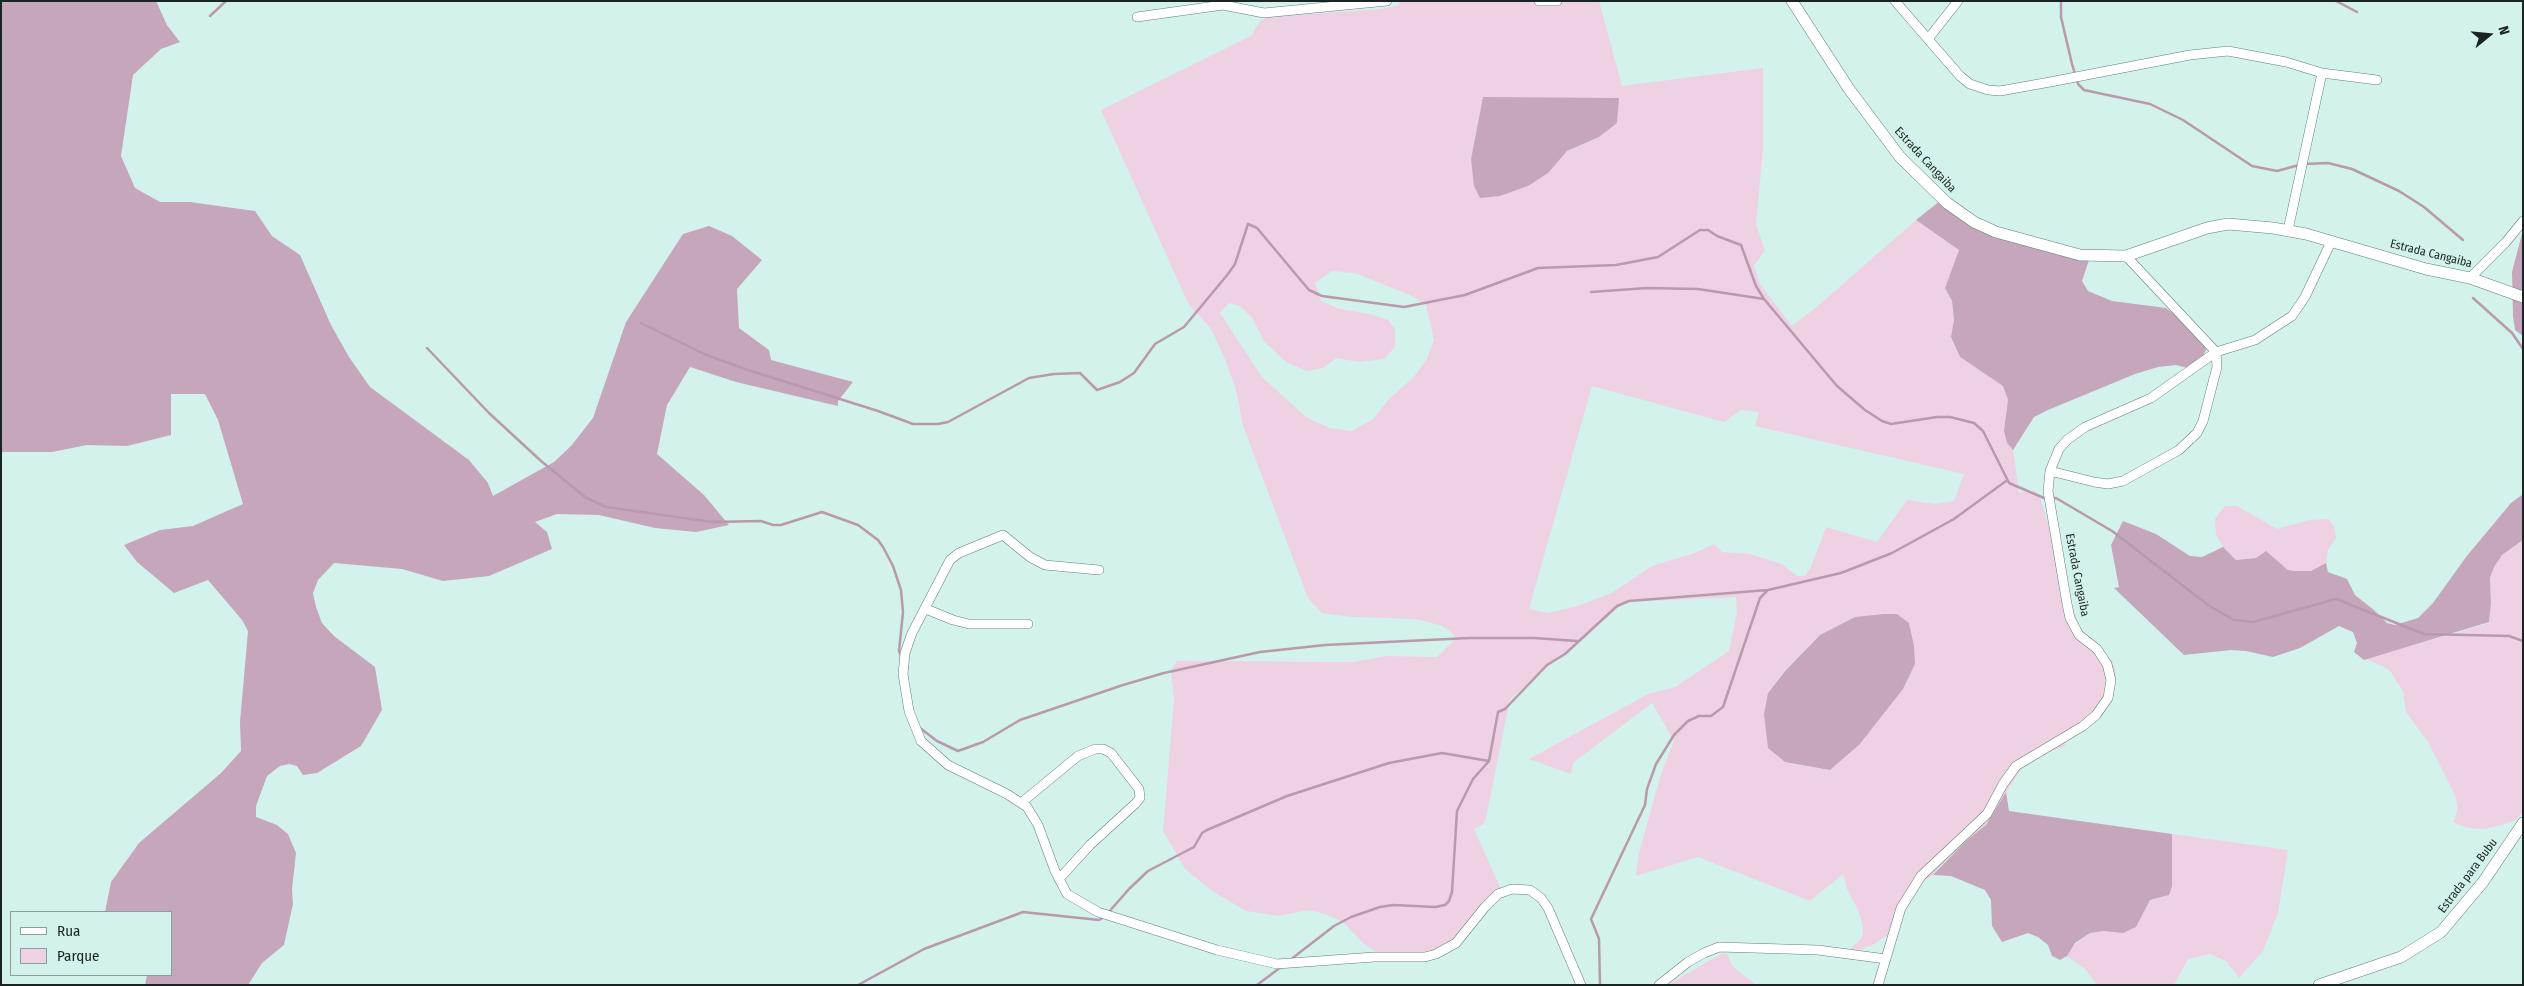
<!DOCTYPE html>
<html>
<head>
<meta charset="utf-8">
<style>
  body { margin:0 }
  #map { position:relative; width:2524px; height:986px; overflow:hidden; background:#d3f2eb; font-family:"Fira Sans Condensed",sans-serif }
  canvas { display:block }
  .frame { position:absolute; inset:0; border:2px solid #1a2523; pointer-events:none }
  .legend { position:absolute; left:10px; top:911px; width:162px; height:65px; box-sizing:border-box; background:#d3f2eb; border:1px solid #89a09b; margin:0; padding:6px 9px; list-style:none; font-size:15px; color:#1a2523 }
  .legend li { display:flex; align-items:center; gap:10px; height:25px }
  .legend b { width:25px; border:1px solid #89a09b }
  .north { position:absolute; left:2464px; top:10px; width:50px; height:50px; -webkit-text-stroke:4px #d3f2eb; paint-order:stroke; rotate:73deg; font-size:14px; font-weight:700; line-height:20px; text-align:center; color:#1a2523 }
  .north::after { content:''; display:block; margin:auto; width:18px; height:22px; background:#1a2523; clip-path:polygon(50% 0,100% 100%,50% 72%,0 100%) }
</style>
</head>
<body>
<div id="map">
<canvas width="2524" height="986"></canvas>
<div class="frame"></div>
<ul class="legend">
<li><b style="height:6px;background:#fff"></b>Rua</li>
<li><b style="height:14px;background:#eed2e4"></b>Parque</li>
</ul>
<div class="north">N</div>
</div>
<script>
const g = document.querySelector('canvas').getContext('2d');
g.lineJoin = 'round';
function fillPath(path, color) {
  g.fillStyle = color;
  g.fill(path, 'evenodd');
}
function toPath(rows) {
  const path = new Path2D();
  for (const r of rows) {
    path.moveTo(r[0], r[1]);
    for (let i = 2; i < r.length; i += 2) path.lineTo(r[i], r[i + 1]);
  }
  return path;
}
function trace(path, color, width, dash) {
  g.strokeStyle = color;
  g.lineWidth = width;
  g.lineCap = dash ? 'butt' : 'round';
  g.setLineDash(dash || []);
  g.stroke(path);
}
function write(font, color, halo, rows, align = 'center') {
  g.font = font + ' "Fira Sans Condensed",sans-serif';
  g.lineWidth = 4;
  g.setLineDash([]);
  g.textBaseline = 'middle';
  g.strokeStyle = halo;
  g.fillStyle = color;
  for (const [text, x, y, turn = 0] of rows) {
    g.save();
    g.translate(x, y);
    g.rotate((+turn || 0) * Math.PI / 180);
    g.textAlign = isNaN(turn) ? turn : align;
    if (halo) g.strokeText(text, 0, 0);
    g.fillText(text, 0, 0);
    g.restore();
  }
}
fillPath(toPath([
  [1399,1,1599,1,1622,86,1763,68,1763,150,1756,224,1765,250,1754,266,1760,284,1792,326,1819,305,1916,220,1959,250,1945,288,1952,301,1954,320,1951,338,1960,357,2003,386,2008,400,2007,443,2013,450,2019,492,2035,491,2040,497,2085,647,2112,660,2116,672,2114,687,2105,703,2067,737,2065,746,2038,756,2022,768,1986,825,1966,841,1933,875,1918,885,1897,929,1871,946,1858,950,1850,949,1862,938,1863,926,1858,910,1847,889,1843,874,1810,901,1698,857,1636,876,1639,853,1661,774,1674,741,1652,703,1573,763,1571,774,1529,759,1648,694,1675,687,1729,651,1737,612,1736,597,1625,602,1510,699,1485,823,1474,829,1501,889,1445,948,1430,954,1405,956,1376,952,1363,943,1343,922,1325,914,1309,910,1278,916,1246,911,1212,891,1185,869,1163,831,1174,699,1171,671,1177,661,1354,662,1386,656,1437,657,1456,638,1449,630,1439,625,1416,619,1351,617,1322,613,1308,598,1243,426,1236,390,1225,359,1211,329,1188,303,1101,110,1251,36,1260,21,1268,17,1382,9,1399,5],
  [1483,97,1617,123,1599,137,1567,151,1471,159],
  [1332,271,1355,273,1412,296,1426,305,1434,340,1427,359,1413,378,1389,399,1373,419,1352,431,1329,428,1306,417,1262,377,1220,313,1229,303,1240,306,1253,319,1264,341,1286,362,1307,371,1323,368,1336,358,1359,362,1384,359,1395,347,1395,329,1388,320,1370,314,1340,309,1321,301,1315,283],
  [1592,386,1724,422,1741,410,1759,412,1755,426,1964,474,1954,501,1935,504,1907,500,1877,542,1826,527,1811,567,1805,576,1797,576,1782,564,1750,554,1722,552,1714,544,1692,554,1652,566,1610,594,1574,607,1548,613,1529,609],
  [1883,614,1915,664,1903,689,1860,744,1830,770,1785,762,1768,693,1786,669,1820,635,1855,617],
  [2225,506,2237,506,2277,529,2309,520,2329,519,2334,528,2336,538,2328,550,2326,563,2311,571,2294,571,2288,570,2266,552,2256,558,2236,560,2223,547,2216,535,2215,519],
  [2523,540,2523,812,2516,820,2508,823,2485,829,2468,828,2453,822,2457,812,2457,803,2453,791,2428,742,2406,712,2403,692,2391,672,2384,667,2366,659,2486,624,2489,622,2491,604,2490,578,2494,567,2502,555],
  [2172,834,2288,850,2278,913,2263,951,2239,978,2226,961,2210,954,2188,959,2174,985,2097,985,2085,969,2067,956,2070,948,2090,933,2104,931,2141,917,2150,900,2169,895],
  [1723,953,1728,955,1732,966,1756,985,1667,985]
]), '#eed2e4');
fillPath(toPath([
  [1,1,156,1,167,25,180,42,161,49,133,75,121,156,135,188,160,202,190,202,255,211,272,236,300,255,331,325,349,357,370,387,469,460,488,483,493,496,554,462,571,446,593,418,626,322,683,234,709,226,732,236,762,260,737,289,739,328,769,350,771,360,853,382,838,401,838,406,736,382,690,367,667,405,657,454,704,495,729,525,696,532,655,528,599,515,557,514,535,522,547,532,552,549,489,576,443,581,402,569,334,563,318,580,313,593,316,607,322,623,334,636,375,667,382,710,361,746,317,773,303,775,297,766,289,764,280,766,267,776,256,806,256,817,277,825,288,834,296,853,292,889,293,904,284,945,262,963,248,985,145,985,147,975,171,975,171,912,105,912,111,882,139,843,221,773,241,751,240,722,248,631,242,620,208,580,174,593,137,562,124,545,160,530,193,526,243,504,218,420,205,394,171,394,171,435,127,446,87,445,52,452,1,452],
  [1483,97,1619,98,1617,123,1599,137,1567,151,1548,173,1528,186,1500,196,1480,198,1474,186,1471,159],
  [1940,201,1962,217,2090,257,2082,281,2088,291,2112,301,2166,308,2192,328,2203,341,2206,350,2203,356,2188,368,2176,365,2158,367,2135,374,2048,410,2034,417,2013,450,2007,443,2004,431,2008,400,2003,386,1960,357,1951,337,1954,320,1952,301,1945,288,1959,250,1916,220],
  [2523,230,2523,336,2515,330,2513,316,2512,272],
  [2523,494,2523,540,2502,555,2494,567,2490,578,2491,604,2489,622,2364,660,2354,652,2357,643,2353,632,2339,626,2300,648,2273,657,2246,651,2231,650,2184,655,2114,588,2119,587,2111,545,2123,521,2156,534,2190,556,2202,557,2223,547,2236,560,2256,558,2266,551,2288,570,2294,571,2311,571,2326,563,2328,572,2347,579,2355,595,2374,610,2387,623,2395,625,2418,618,2433,603,2466,557,2511,503],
  [1883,614,1897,614,1909,623,1914,646,1915,664,1903,689,1860,744,1830,770,1785,762,1768,748,1764,714,1768,693,1786,670,1820,635,1855,617],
  [2006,792,2009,811,2172,834,2172,886,2169,895,2150,900,2136,927,2123,933,2104,931,2090,933,2075,943,2067,956,2060,960,2052,956,2048,945,2038,937,2028,933,2002,942,1992,926,1991,900,1985,890,1951,876,1933,875,1966,841,1986,825]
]), '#c6a6bb');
trace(toPath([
  [2061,1,2061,17,2072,64,2078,84,2084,90,2150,104,2183,120,2252,166,2277,171,2299,165],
  [2336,1,2357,12],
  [210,16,226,1],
  [2304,164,2328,163,2352,169,2399,191,2424,207,2463,240],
  [1591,292,1647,288,1698,289,1764,299],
  [2473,298,2512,333,2523,349],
  [641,323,704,354,748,370,878,411,913,424,938,424,948,422,1029,378,1054,374,1080,373,1097,390,1120,382,1134,373,1155,344,1184,327,1228,274,1235,264,1248,224,1257,228,1309,290,1322,296,1404,307,1465,295,1538,268,1616,265,1658,257,1700,230,1708,230,1717,236,1741,245,1756,286,1764,299,1837,386,1865,410,1882,421,1891,424,1937,417,1950,417,1974,423,1983,431,2009,483,2044,498,2056,498,2112,531,2208,605,2234,620,2253,622,2336,599,2424,634,2509,636,2523,641],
  [427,348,489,413,541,461,585,497,606,507,712,522,761,521,773,525,781,525,822,512,858,525,878,540,883,547,893,566,901,590,903,612,899,651,901,656],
  [920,728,937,741,958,751,983,742,1020,720,1123,685,1164,673,1260,652,1325,645,1469,638,1534,638,1577,641],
  [1108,913,1129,889,1148,871,1194,847,1202,833,1207,830,1287,796,1389,763,1442,753,1489,761],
  [1290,960,1334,926,1351,917,1380,907,1393,905,1435,907,1445,905,1449,901,1452,892,1457,811,1473,779,1489,761,1498,712,1505,709,1547,665,1565,654,1617,606,1629,601,1768,590,1841,573,1892,553,1954,519,2006,481],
  [858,985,924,949,1023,912,1099,920,1104,917],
  [1257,985,1281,967],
  [1600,985,1599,939,1591,919,1645,805,1647,789,1656,764,1674,735,1688,721,1699,716,1711,716,1723,707,1760,598,1767,591]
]), '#b899ad', 2.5);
const minor = toPath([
  [1539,1,1557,1],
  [1895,1,1960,76,1970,84,1988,90,2000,91,2050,82,2190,55,2228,51,2286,62,2322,73,2377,80],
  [1137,17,1223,5,1264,13,1387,1],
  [1928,39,1958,1],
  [2288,230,2322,73],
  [2470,278,2506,242,2523,221],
  [2050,471,2094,482,2108,484,2123,481,2179,450,2197,433,2203,421,2217,367,2216,352,2126,256],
  [1099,570,1045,565,1030,557,1003,535,959,553,950,560,912,633,905,653,903,674,909,711,921,741,948,765,1007,794,1027,807,1038,825,1055,871,1067,894,1098,912,1217,950,1277,964,1374,957,1425,957,1436,954,1456,943,1485,907,1498,894,1512,889,1530,890,1541,898,1548,908,1581,985],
  [926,609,953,620,969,624,1028,624],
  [1021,803,1078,756,1095,749,1103,749,1111,753,1139,789,1140,798,1136,803,1090,845,1059,879],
  [1659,985,1688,962,1704,953,1719,947,1818,950,1886,959],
  [1878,985,1901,908,1921,876,1987,814,2003,784,2016,766,2083,726,2096,715,2108,698,2111,680,2107,664,2097,649,2079,635,2070,618,2067,604,2048,491,2050,471,2059,449,2067,440,2085,427,2151,398,2216,352,2255,340,2292,316,2305,297,2331,242]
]);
const tertiary = toPath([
  [1792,1,1849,89,1900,157,1947,203,1974,222,1996,232,2080,255,2126,256,2207,228,2228,224,2273,228,2306,234,2426,269,2470,278,2523,297],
  [2319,985,2401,957,2441,932,2483,882,2523,823]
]);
trace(minor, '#627e78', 10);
trace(tertiary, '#627e78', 12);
trace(minor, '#fff', 9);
trace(tertiary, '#fff', 11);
write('12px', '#1a2523', '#d3f2eb', [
  ["Estrada Cangaiba",1925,160,47],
  ["Estrada Cangaiba",2431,254,14],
  ["Estrada Cangaiba",2077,575,79],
  ["Estrada para Bubu",2468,876,-53]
]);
</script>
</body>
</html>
